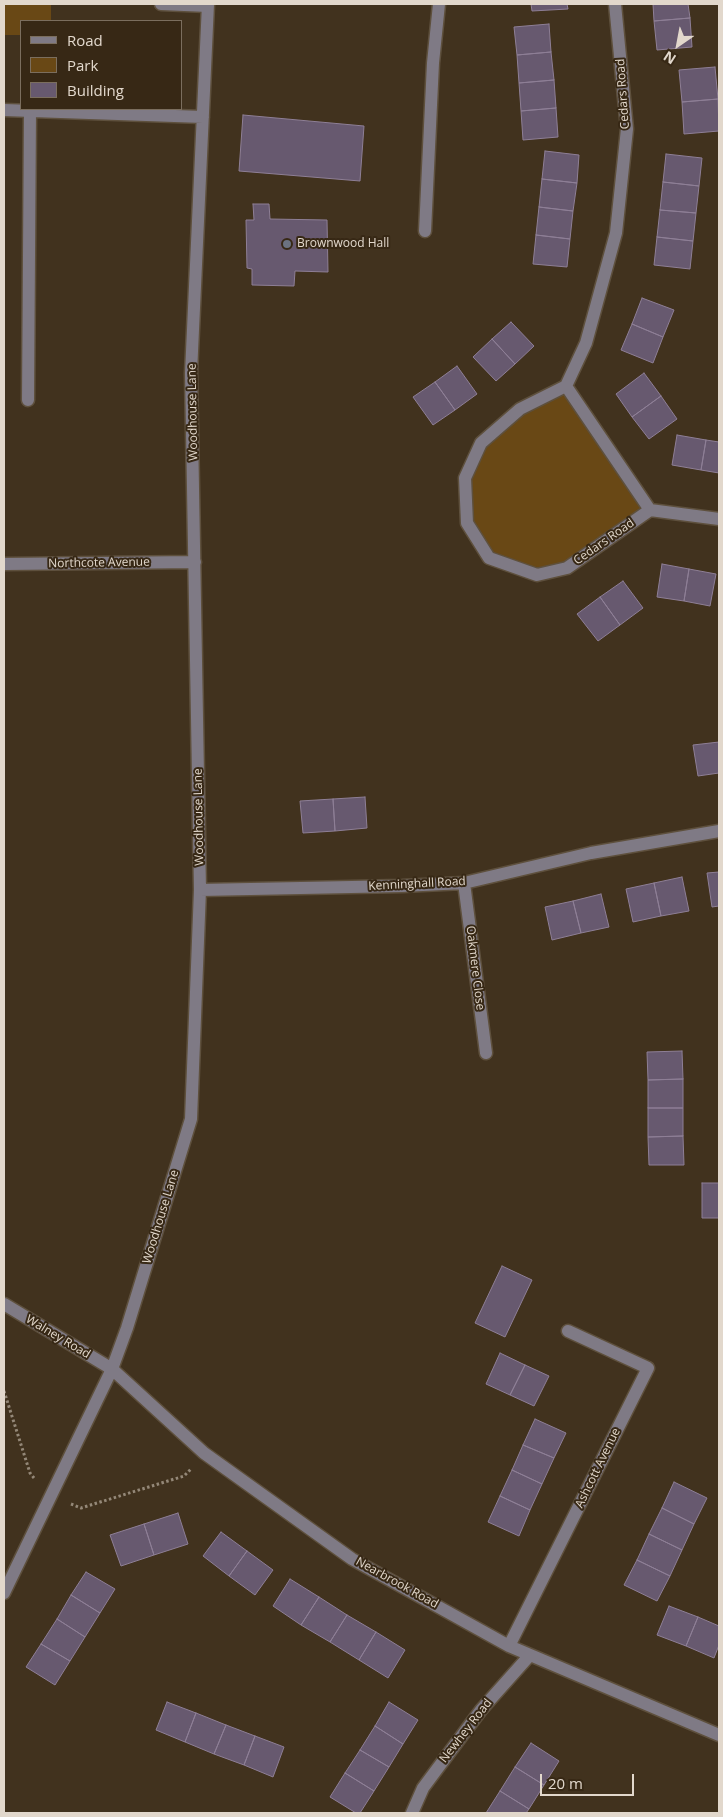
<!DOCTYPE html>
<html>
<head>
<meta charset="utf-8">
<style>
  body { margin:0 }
  #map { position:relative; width:723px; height:1817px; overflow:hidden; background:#41321e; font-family:"Open Sans",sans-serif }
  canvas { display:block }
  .frame { position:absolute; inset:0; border:5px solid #e2d8cc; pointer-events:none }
  .legend { position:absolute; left:20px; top:20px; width:162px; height:90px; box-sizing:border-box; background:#372815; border:1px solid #7b6e5e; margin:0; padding:6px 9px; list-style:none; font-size:15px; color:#e2d8cc }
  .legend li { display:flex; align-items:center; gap:10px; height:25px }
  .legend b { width:25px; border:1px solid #7b6e5e }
  .north { position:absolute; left:653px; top:20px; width:50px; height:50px; -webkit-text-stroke:4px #372815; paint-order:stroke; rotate:213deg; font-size:14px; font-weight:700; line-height:20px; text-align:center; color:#e2d8cc }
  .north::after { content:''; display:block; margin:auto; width:18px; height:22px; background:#e2d8cc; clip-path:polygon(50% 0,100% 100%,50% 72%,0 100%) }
  .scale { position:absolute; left:540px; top:1774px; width:94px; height:22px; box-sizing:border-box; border:2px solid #e2d8cc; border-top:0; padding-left:6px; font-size:15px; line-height:18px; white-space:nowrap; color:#e2d8cc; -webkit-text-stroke:4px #372815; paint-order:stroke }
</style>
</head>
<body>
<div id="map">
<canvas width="723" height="1817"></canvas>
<div class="frame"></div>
<ul class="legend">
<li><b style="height:6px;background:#7f7a85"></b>Road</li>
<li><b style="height:14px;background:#694815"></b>Park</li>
<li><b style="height:14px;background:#67596f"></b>Building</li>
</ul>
<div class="north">N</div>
<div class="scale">20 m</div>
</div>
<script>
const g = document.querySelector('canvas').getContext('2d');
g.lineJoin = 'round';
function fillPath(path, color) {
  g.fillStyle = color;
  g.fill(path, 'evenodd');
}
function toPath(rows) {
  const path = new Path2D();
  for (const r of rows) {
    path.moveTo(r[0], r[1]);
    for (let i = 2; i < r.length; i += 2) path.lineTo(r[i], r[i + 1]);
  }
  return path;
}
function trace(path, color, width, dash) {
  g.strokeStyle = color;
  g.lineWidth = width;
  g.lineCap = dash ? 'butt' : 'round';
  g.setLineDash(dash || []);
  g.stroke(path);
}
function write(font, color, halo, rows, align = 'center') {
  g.font = font + ' "Open Sans",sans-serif';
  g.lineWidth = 4;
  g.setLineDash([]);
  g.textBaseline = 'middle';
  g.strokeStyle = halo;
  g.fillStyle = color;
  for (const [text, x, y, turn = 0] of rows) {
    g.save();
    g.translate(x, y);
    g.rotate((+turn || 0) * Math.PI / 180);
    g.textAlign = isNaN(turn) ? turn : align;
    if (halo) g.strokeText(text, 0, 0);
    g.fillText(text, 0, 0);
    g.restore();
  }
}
fillPath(toPath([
  [4,4,51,4,51,21,21,21,21,35,4,35],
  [566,386,650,510,567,568,537,575,489,558,467,523,465,478,481,443,520,409]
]), '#694815');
const building = toPath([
  [531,4,567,4,568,9,532,11,531,4],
  [653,4,688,4,690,18,654,21,653,4],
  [690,18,692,47,657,50,654,21,690,18],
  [549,24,551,52,517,55,514,27,549,24],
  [551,52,554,80,519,83,517,55,551,52],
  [715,67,718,99,682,102,679,70,715,67],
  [554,80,556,108,521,111,519,83,554,80],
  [718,99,719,131,684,134,682,102,718,99],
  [556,108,558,137,523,140,521,111,556,108],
  [243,115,364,126,360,181,239,171,243,115],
  [545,151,579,155,577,183,542,179,545,151],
  [666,154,702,158,699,186,663,182,666,154],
  [542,179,577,183,573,211,539,207,542,179],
  [663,182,699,186,696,213,660,210,663,182],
  [253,204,269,204,270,219,327,220,328,272,295,271,294,286,252,285,252,269,247,268,246,220,254,220,253,204],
  [539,207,573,211,570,239,536,235,539,207],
  [660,210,696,213,693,241,657,237,660,210],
  [536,235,570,239,567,267,533,264,536,235],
  [657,237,693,241,690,269,654,265,657,237],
  [642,298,674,310,663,337,632,324,642,298],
  [511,322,534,346,515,364,492,339,511,322],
  [632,324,663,337,653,363,621,350,632,324],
  [492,339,515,364,496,381,473,357,492,339],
  [457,366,477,394,455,410,435,382,457,366],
  [644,373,661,396,632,417,616,394,644,373],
  [435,382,455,410,433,425,413,397,435,382],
  [661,396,677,419,649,439,632,417,661,396],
  [677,435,706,440,701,470,672,465,677,435],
  [706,440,719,442,719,473,701,470,706,440],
  [662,564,689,569,684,601,657,597,662,564],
  [689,569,716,574,710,606,684,601,689,569],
  [623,581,643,608,620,625,600,597,623,581],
  [600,597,620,625,598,641,577,614,600,597],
  [719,742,719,773,698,776,693,745,719,742],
  [365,797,367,828,335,831,333,799,365,797],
  [333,799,335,831,303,833,300,801,333,799],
  [719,872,719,906,712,907,707,873,719,872],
  [682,877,689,911,661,916,654,883,682,877],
  [654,883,661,916,633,922,626,889,654,883],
  [601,894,609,927,581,933,573,901,601,894],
  [573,901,581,933,552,940,545,907,573,901],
  [682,1051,683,1079,648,1080,647,1052,682,1051],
  [683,1079,683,1108,648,1108,648,1080,683,1079],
  [648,1108,683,1108,683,1136,648,1137,648,1108],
  [683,1136,684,1165,649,1165,648,1137,683,1136],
  [702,1183,719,1183,719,1218,702,1218,702,1183],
  [502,1266,532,1280,505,1337,475,1323,502,1266],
  [500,1353,525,1365,510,1395,486,1384,500,1353],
  [525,1365,549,1376,534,1406,510,1395,525,1365],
  [535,1419,566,1433,554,1458,523,1445,535,1419],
  [523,1445,554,1458,542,1484,512,1470,523,1445],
  [512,1470,542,1484,530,1510,500,1496,512,1470],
  [674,1482,707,1498,694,1524,662,1508,674,1482],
  [500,1496,530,1510,519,1536,488,1522,500,1496],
  [662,1508,694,1524,682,1550,649,1534,662,1508],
  [178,1513,188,1544,154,1555,144,1524,178,1513],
  [144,1524,154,1555,121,1566,110,1535,144,1524],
  [221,1532,247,1551,229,1576,203,1556,221,1532],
  [649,1534,682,1550,670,1576,637,1560,649,1534],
  [247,1551,273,1570,255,1595,229,1576,247,1551],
  [637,1560,670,1576,657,1601,624,1585,637,1560],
  [86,1572,115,1589,100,1613,71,1595,86,1572],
  [290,1579,319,1597,301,1625,273,1606,290,1579],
  [71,1595,100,1613,85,1637,57,1619,71,1595],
  [319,1597,347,1615,330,1642,301,1625,319,1597],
  [669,1606,698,1617,686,1646,657,1635,669,1606],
  [347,1615,376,1632,359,1660,330,1642,347,1615],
  [698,1617,719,1626,719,1645,714,1658,686,1646,698,1617],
  [57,1619,85,1637,70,1661,41,1644,57,1619],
  [376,1632,405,1650,388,1678,359,1660,376,1632],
  [41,1644,70,1661,55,1685,26,1667,41,1644],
  [167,1702,196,1713,185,1742,156,1730,167,1702],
  [389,1702,418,1720,403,1744,375,1726,389,1702],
  [196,1713,226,1725,214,1754,185,1742,196,1713],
  [226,1725,255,1736,244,1765,214,1754,226,1725],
  [375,1726,403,1744,389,1767,360,1750,375,1726],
  [255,1736,284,1747,273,1777,244,1765,255,1736],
  [531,1743,559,1761,544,1785,515,1767,531,1743],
  [360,1750,389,1767,374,1791,345,1773,360,1750],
  [515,1767,544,1785,529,1809,500,1791,515,1767],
  [345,1773,374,1791,360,1813,356,1813,330,1797,345,1773],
  [500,1791,529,1809,526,1813,486,1813,500,1791]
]);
fillPath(building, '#67596f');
trace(building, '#8e7f96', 1);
const minor = toPath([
  [161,4,208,6],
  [615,4,627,129,616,233,586,343,566,386,520,409,481,443,465,478,467,523,489,558,537,575,567,568,650,510,719,519],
  [4,110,203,117],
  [425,231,433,63,439,4],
  [566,386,650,510],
  [28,400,30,111],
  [4,564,195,562],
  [464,883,486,1053],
  [200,890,402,886,464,883,591,853,719,831],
  [4,1304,112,1369,204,1453,352,1559,509,1646,719,1735],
  [4,1593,112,1369,127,1328,191,1119,200,890,191,373,208,4],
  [509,1646,648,1368,568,1331],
  [412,1813,423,1788,481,1710,530,1655]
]);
trace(minor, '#5e503d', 15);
trace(toPath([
  [4,1391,30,1473,34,1478],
  [71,1504,81,1508,184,1476,191,1469]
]), '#948878', 3, [2.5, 2.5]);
trace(minor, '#7f7a85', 12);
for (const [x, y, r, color] of [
  [287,244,5,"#6b7280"]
]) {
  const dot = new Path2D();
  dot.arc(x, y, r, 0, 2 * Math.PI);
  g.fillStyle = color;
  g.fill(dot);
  trace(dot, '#372815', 2);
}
write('12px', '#e2d8cc', '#372815', [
  ["Cedars Road",623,94,-94],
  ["Woodhouse Lane",193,412,-91],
  ["Cedars Road",604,542,-35],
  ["Northcote Avenue",99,563,-1],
  ["Woodhouse Lane",199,817,-91],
  ["Kenninghall Road",417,884,-3],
  ["Oakmere Close",475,968,83],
  ["Woodhouse Lane",161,1217,-73],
  ["Walney Road",58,1337,31],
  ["Ashcott Avenue",598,1468,-64],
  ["Nearbrook Road",397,1583,29],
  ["Newhey Road",466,1731,-52]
]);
write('12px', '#e2d8cc', '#372815', [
  ["Brownwood Hall",297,244]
], 'left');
</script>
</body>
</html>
